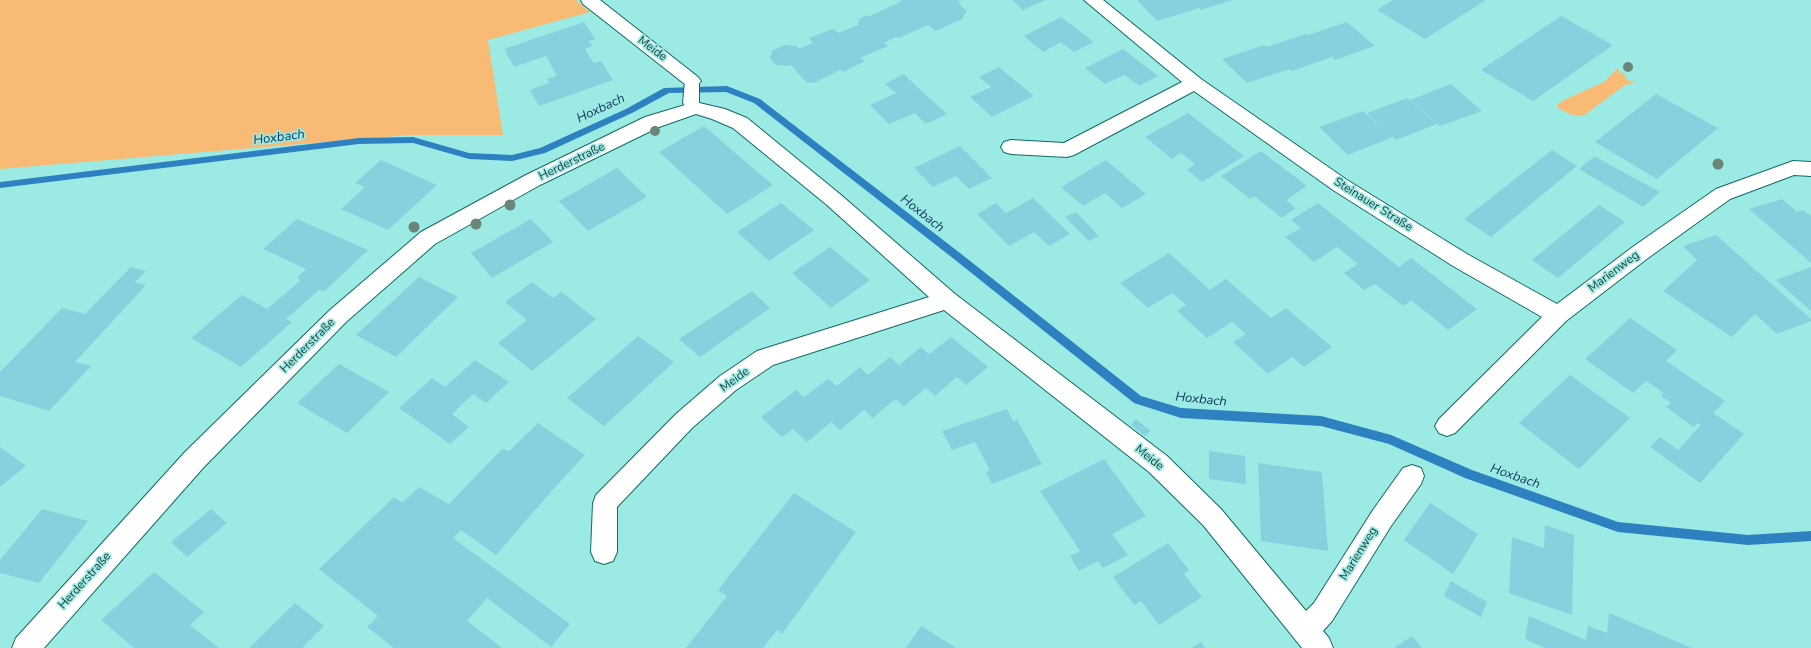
<!DOCTYPE html>
<html>
<head>
<meta charset="utf-8">
<style>
  body { margin:0 }
  canvas { display:block; background:#9ceae4 }
</style>
</head>
<body>
<canvas width="1811" height="648"></canvas>
<script>
const g = document.querySelector('canvas').getContext('2d');
g.lineJoin = 'round';
function fillPath(path, color) {
  g.fillStyle = color;
  g.fill(path, 'evenodd');
}
function toPath(rows) {
  const path = new Path2D();
  for (const r of rows) {
    path.moveTo(r[0], r[1]);
    for (let i = 2; i < r.length; i += 2) path.lineTo(r[i], r[i + 1]);
  }
  return path;
}
function trace(path, color, width, dash) {
  g.strokeStyle = color;
  g.lineWidth = width;
  g.lineCap = dash ? 'butt' : 'round';
  g.setLineDash(dash || []);
  g.stroke(path);
}
function write(font, color, halo, rows, align = 'center') {
  g.font = font + ' "Nunito Sans",sans-serif';
  g.lineWidth = 3.5;
  g.setLineDash([]);
  g.textBaseline = 'middle';
  g.strokeStyle = halo;
  g.fillStyle = color;
  for (const [text, x, y, turn = 0] of rows) {
    g.save();
    g.translate(x, y);
    g.rotate((+turn || 0) * Math.PI / 180);
    g.textAlign = isNaN(turn) ? turn : align;
    if (halo) g.strokeText(text, 0, 0);
    g.fillText(text, 0, 0);
    g.restore();
  }
}
fillPath(toPath([
  [0,0,576,0,590,12,488,40,503,135,409,135,0,169],
  [1618,68,1620,73,1624,73,1626,79,1635,83,1625,85,1583,116,1572,115,1558,108,1558,104,1566,99,1604,82]
]), '#f7bb75');
fillPath(toPath([
  [727,86,760,99,960,253,1141,396,1181,408,1321,416,1391,435,1472,470,1618,522,1748,535,1811,531,1811,541,1748,545,1618,532,1465,478,1389,444,1321,426,1181,418,1134,403,954,259,754,103,726,92,669,93,632,113,545,153,512,161,469,159,413,143,359,144,0,188,0,182,359,138,413,137,469,153,512,155,540,148,626,109,664,88,727,86]
]), '#2e81c1');
fillPath(toPath([
  [900,0,957,0,961,3,959,4,967,11,962,19,936,31,928,25,899,38,896,37,884,43,888,46,860,58,865,61,843,72,840,70,814,83,806,82,791,65,788,66,776,65,770,58,773,50,785,45,797,46,799,49,813,43,809,38,833,29,838,33,858,25,859,19,865,16,870,16,902,1],
  [1012,0,1046,0,1023,10],
  [1137,0,1233,0,1201,10,1199,8,1157,21],
  [1393,0,1486,0,1425,39,1377,10],
  [1561,16,1613,45,1533,101,1481,70],
  [1061,17,1094,42,1074,52,1061,42,1043,52,1024,36],
  [584,22,595,39,589,41,592,46,585,49,594,63,601,61,613,80,539,106,530,90,549,83,547,79,557,76,546,56,514,67,504,49],
  [1347,22,1375,46,1335,60,1332,57,1292,71,1290,69,1247,83,1222,59,1264,45,1266,47,1306,34,1308,35],
  [1123,49,1158,76,1139,86,1125,75,1105,84,1085,68],
  [999,67,1034,96,992,117,970,97,991,87,979,77],
  [904,74,914,84,947,114,926,124,915,113,889,124,870,105,896,93,885,84],
  [1451,84,1482,111,1440,126,1410,100],
  [1656,94,1718,128,1657,179,1595,142],
  [1407,98,1437,124,1396,140,1393,137,1348,155,1319,127,1363,111,1385,131,1367,113],
  [1188,113,1244,156,1202,182,1187,170,1195,164,1181,153,1172,159,1145,137],
  [704,126,773,185,727,214,659,152],
  [960,146,992,178,969,189,956,176,933,187,914,168],
  [1552,150,1577,166,1491,237,1464,219],
  [1261,151,1307,186,1286,200,1296,208,1282,218,1254,196,1250,199,1221,176],
  [1595,156,1610,165,1660,192,1643,207,1579,169],
  [381,160,437,185,388,230,341,209,365,187,355,183],
  [1106,160,1146,194,1122,208,1105,193,1083,206,1061,187],
  [617,168,647,197,588,231,559,201],
  [1033,198,1070,234,1049,246,1034,232,1009,246,977,214,996,203,1006,213],
  [1782,199,1797,212,1803,210,1811,216,1811,263,1749,209],
  [781,203,814,230,769,261,737,232],
  [1318,203,1399,267,1411,258,1477,309,1448,330,1411,300,1403,306,1375,284,1364,290,1344,273,1358,264,1337,247,1314,262,1285,237,1301,228,1291,220],
  [1599,205,1625,222,1558,278,1532,260],
  [1076,212,1099,236,1089,241,1065,217],
  [297,219,368,250,325,291,319,290,286,319,292,322,241,367,191,338,242,295,267,309,301,280,297,278,306,269,263,249],
  [531,219,553,242,492,278,471,253],
  [1716,235,1811,319,1811,321,1777,334,1755,314,1732,337,1663,291,1697,260,1683,246],
  [830,247,870,280,831,308,792,273],
  [1169,253,1210,290,1226,279,1271,318,1286,308,1332,347,1304,367,1292,357,1268,374,1233,342,1246,334,1232,322,1207,338,1177,311,1186,305,1172,293,1148,308,1120,283],
  [131,267,146,271,135,282,146,285,75,362,91,366,49,411,0,396,0,372,62,308,85,314],
  [1811,267,1811,311,1776,280],
  [419,277,458,297,396,357,356,335],
  [532,282,553,298,561,292,596,319,532,371,498,343,527,320,505,302],
  [752,291,770,308,700,357,679,339],
  [1630,318,1677,350,1666,361,1725,401,1713,413,1744,434,1700,483,1650,447,1660,437,1678,450,1701,425,1698,423,1694,427,1666,407,1671,403,1661,396,1664,393,1646,381,1633,393,1585,359],
  [638,336,674,362,604,426,567,398],
  [951,337,988,367,966,385,957,377,935,396,926,388,904,406,895,399,873,418,864,410,840,430,831,422,807,442,793,429,782,437,761,417,796,390,804,397,828,379,837,386,860,367,868,375,890,357,899,365,921,347,929,354],
  [475,360,509,382,486,403,473,394,452,414,469,427,450,444,399,408,432,378,445,387],
  [339,364,389,392,347,433,297,403],
  [1570,375,1630,418,1579,469,1519,423],
  [1007,409,1013,421,1017,420,1042,464,992,484,986,472,990,470,975,442,952,450,942,431],
  [1136,419,1151,431,1145,436,1131,425],
  [538,423,585,455,557,485,496,555,461,530,453,538,570,624,551,647,487,598,467,621,502,648,394,648,367,627,378,616,319,569,394,497,402,503,419,487,449,504,502,449,509,451],
  [0,447,26,466,0,487],
  [1209,451,1245,456,1246,484,1209,479],
  [1104,459,1146,516,1112,534,1128,555,1103,568,1098,561,1079,571,1070,556,1080,551,1040,491],
  [1258,463,1322,472,1328,551,1261,541],
  [794,493,856,532,782,634,777,630,763,648,686,648,727,596,718,590],
  [1430,503,1478,534,1453,574,1404,540],
  [42,509,88,521,39,583,0,573,0,560],
  [211,509,227,523,187,557,171,542],
  [1545,525,1574,535,1572,615,1509,593,1512,537,1544,548],
  [1168,543,1189,570,1184,574,1202,597,1159,625,1141,601,1134,605,1113,577],
  [154,572,204,612,190,625,219,648,134,648,101,620],
  [1451,581,1487,602,1481,617,1444,596],
  [295,603,324,626,302,648,249,648],
  [1609,613,1692,648,1545,648,1525,639,1529,616,1586,640,1588,626,1607,633],
  [921,626,956,648,906,648],
  [1412,636,1422,648,1394,648],
  [1201,642,1205,648,1191,648]
]), '#85d2de');
const service = toPath([
  [692,76,697,78,699,81,699,102,703,108,700,112,695,113,690,112,683,103,685,81,687,78,692,76]
]);
const minor = toPath([
  [581,0,600,0,698,77,701,81,698,85,692,87,686,85,583,4,581,0],
  [1084,0,1103,0,1201,79,1347,180,1467,254,1557,304,1634,246,1716,189,1793,161,1811,162,1811,176,1794,175,1730,199,1648,258,1566,321,1455,433,1447,436,1439,433,1435,426,1439,419,1542,317,1453,266,1333,190,1194,91,1074,155,1067,157,1011,154,1004,152,1001,147,1004,142,1011,140,1064,143,1182,82,1084,0],
  [695,102,725,109,747,118,841,195,955,294,1167,456,1221,509,1306,611,1314,603,1373,510,1403,468,1412,465,1421,468,1424,476,1421,484,1391,526,1332,621,1323,631,1329,638,1333,648,1302,648,1203,525,1149,472,944,310,773,365,736,390,692,428,617,507,617,552,613,561,604,564,595,561,591,552,593,503,596,495,676,414,720,376,757,351,929,297,827,205,733,128,712,119,696,114,659,127,540,185,435,244,346,322,203,468,44,648,12,648,16,638,185,452,330,310,421,232,526,175,645,117,695,102]
]);
trace(service, '#116a65', 2);
trace(minor, '#116a65', 2);
fillPath(service, '#fff');
fillPath(minor, '#fff');
g.fillStyle = '#6b8578';
for (const [x, y, r] of [
  [1628,67,5],
  [655,131,5],
  [1718,164,5.5],
  [510,205,5.5],
  [476,224,5.5],
  [414,227,5.5]
]) {
  g.beginPath();
  g.arc(x, y, r, 0, 2 * Math.PI);
  g.fill();
}
write('12px', '#21413f', '#9ceae4', [
  ["Meide",652,49,37],
  ["Herderstraße",572,162,-26],
  ["Steinauer Straße",1373,205,32],
  ["Marienweg",1614,272,-37],
  ["Herderstraße",308,346,-45],
  ["Meide",735,380,-36],
  ["Meide",1149,458,39],
  ["Marienweg",1359,554,-58],
  ["Herderstraße",85,581,-48]
]);
write('italic 13px', '#0e375b', '#9ceae4', [
  ["Hoxbach",601,109,-25],
  ["Hoxbach",279,138,-7],
  ["Hoxbach",922,214,38],
  ["Hoxbach",1201,400,6],
  ["Hoxbach",1515,477,19]
]);
</script>
</body>
</html>
